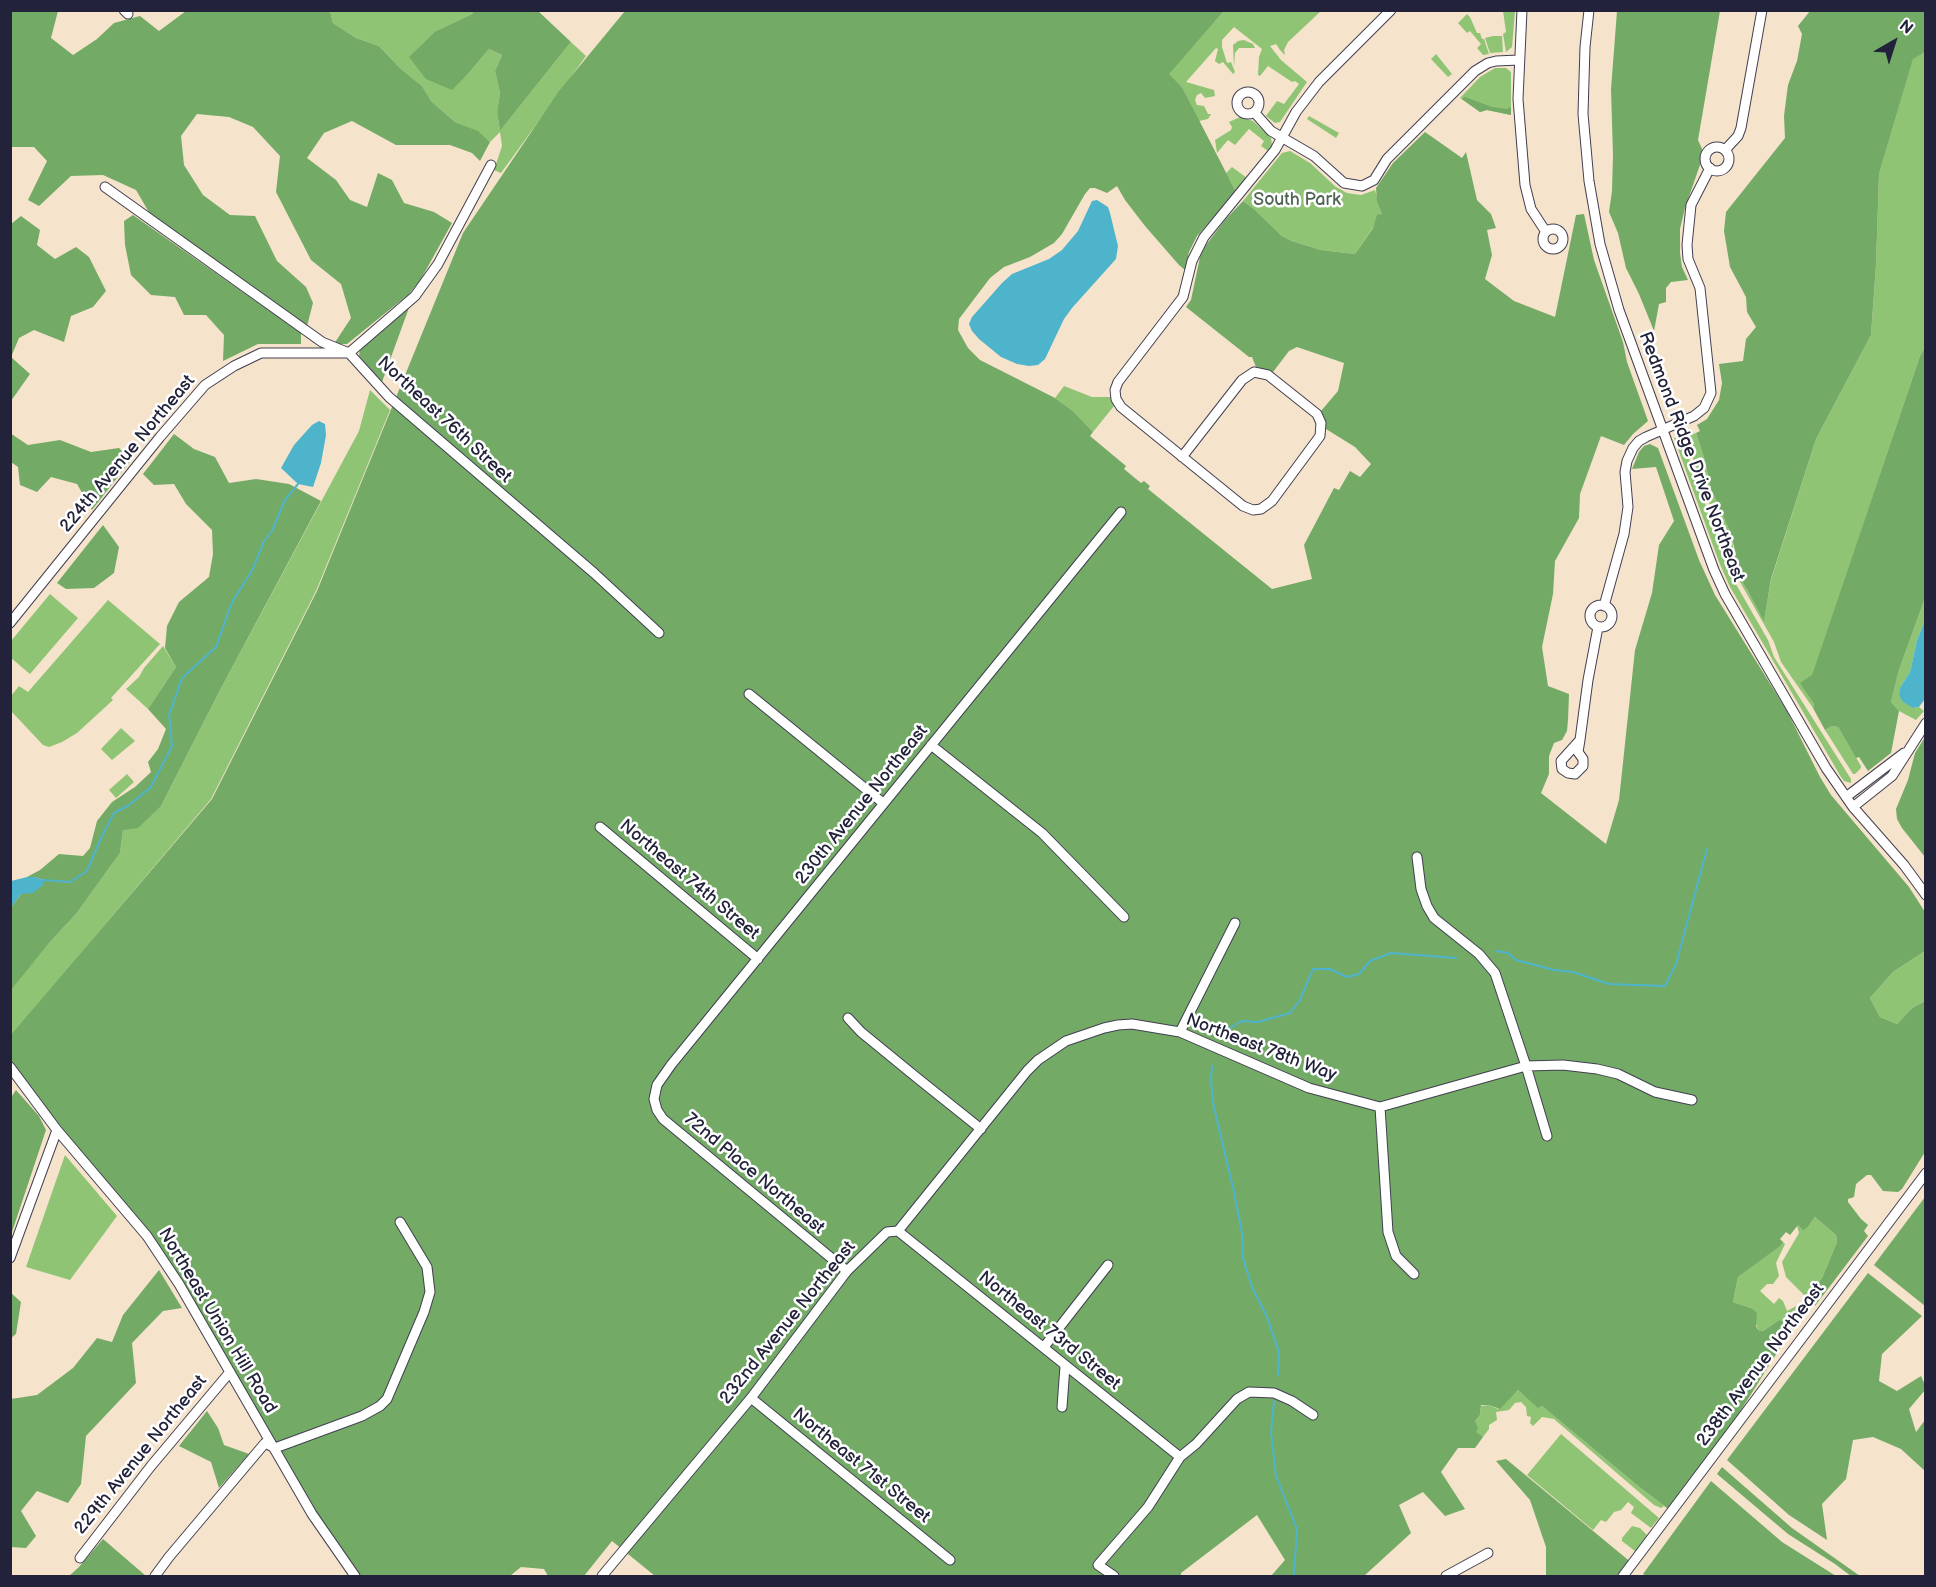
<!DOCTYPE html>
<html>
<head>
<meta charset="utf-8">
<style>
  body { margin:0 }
  #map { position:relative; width:1936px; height:1587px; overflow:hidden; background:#f5e3cb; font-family:"Balsamiq Sans",sans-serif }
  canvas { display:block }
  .frame { position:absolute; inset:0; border:12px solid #22223b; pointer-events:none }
  .north { position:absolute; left:1864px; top:12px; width:60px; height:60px; -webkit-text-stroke:4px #fff; paint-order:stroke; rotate:39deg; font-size:16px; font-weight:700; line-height:24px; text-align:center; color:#22223b }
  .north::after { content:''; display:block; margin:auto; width:21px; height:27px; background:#22223b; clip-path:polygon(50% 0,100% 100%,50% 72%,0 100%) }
</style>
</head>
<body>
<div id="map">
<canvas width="1936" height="1587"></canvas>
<div class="frame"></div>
<div class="north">N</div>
</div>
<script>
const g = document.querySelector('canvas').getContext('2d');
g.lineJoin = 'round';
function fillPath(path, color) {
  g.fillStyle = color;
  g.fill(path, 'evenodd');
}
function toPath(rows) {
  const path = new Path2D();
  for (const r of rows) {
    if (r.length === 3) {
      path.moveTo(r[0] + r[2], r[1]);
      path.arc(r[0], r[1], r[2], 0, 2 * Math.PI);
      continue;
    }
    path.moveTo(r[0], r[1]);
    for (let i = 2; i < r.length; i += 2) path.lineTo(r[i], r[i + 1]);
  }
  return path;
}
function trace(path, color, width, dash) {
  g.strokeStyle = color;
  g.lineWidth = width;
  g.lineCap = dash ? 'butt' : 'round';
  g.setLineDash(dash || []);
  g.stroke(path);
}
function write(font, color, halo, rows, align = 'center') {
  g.font = font + ' "Balsamiq Sans",sans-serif';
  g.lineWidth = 5;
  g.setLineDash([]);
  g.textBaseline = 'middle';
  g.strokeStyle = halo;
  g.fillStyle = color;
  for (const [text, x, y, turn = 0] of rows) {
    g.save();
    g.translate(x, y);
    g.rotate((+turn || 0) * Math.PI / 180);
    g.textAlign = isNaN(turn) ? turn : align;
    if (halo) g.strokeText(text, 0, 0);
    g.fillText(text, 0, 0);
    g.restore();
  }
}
fillPath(toPath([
  [330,11,474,11,472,14,436,31,451,90,468,74,489,49,502,55,495,71,500,93,497,112,500,131,571,42,586,56,501,173,494,170,502,146,500,132,490,142,477,131,455,122,432,102,422,86,401,69,379,46,356,38,333,23],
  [1224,11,1321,11,1288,42,1284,50,1285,55,1280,50,1276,44,1270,46,1281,60,1307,82,1280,122,1275,123,1266,116,1277,101,1284,104,1299,84,1295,81,1292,82,1268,66,1260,76,1258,75,1259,57,1262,49,1234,27,1222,40,1222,47,1227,63,1231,62,1235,72,1233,74,1223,62,1219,64,1215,61,1218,49,1216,48,1186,82,1214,90,1215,96,1205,98,1201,93,1197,95,1195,100,1197,105,1204,106,1208,114,1211,114,1208,119,1199,121,1182,87,1168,74],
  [1503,11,1515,11,1512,47,1506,52,1503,34,1506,32],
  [1467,14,1470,17,1477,33,1480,33,1482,39,1484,39,1489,54,1483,55,1477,48,1481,44,1470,31,1467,33,1458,23],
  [1493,36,1502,36,1503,52,1490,53,1485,38],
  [1244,40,1253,44,1255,48,1239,48,1235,53,1234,67,1233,45,1238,41],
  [1925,52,1925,347,1920,356,1812,676,1801,683,1814,704,1813,708,1781,662,1774,642,1735,573,1685,437,1696,433,1705,461,1711,489,1731,534,1735,559,1747,590,1764,620,1771,580,1816,439,1871,335,1876,265,1879,174,1913,58],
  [1436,54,1452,74,1448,77,1431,59],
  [1495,68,1506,68,1511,72,1511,115,1487,110,1480,112,1460,98,1480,77],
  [1309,116,1339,133,1336,138,1307,119],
  [1240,117,1253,121,1271,138,1272,145,1268,151,1261,146,1264,141,1249,129,1235,145,1228,140,1217,153,1215,140,1231,130,1232,127,1229,122],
  [1290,151,1310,163,1336,187,1347,193,1361,195,1375,190,1382,214,1355,254,1321,250,1292,241,1282,236,1254,209,1243,201,1282,153],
  [1232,167,1247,178,1236,192,1226,173],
  [1064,386,1092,397,1111,397,1114,406,1093,432,1073,411,1055,398],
  [370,390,390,410,316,591,211,799,11,1036,10,990,50,942,76,914,120,853,123,830,161,806,218,694,359,431],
  [1674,438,1680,438,1683,442,1723,554,1737,586,1768,640,1774,657,1851,779,1851,783,1844,781,1841,777,1730,587,1719,562],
  [50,594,78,618,30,674,11,658,11,641],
  [1925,598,1925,620,1917,640,1910,672,1901,686,1913,708,1919,707,1924,711,1916,720,1899,711,1891,702,1899,670],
  [108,600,160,644,111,698,113,700,77,733,62,742,49,747,43,745,11,711,11,696,19,686,28,692],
  [163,646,176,667,148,709,126,689,139,677,144,668],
  [1832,726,1838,727,1861,766,1861,768,1855,774,1853,774,1825,730],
  [121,728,135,741,112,760,101,749],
  [127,774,134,782,116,798,109,790],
  [1925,951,1925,1001,1912,1008,1897,1024,1880,1017,1870,998,1893,972],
  [65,1155,117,1216,70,1280,26,1267],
  [1815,1217,1836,1235,1837,1242,1822,1278,1814,1288,1804,1295,1786,1277,1782,1262,1799,1233,1797,1226,1798,1225,1803,1229,1808,1227],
  [1783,1242,1785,1244,1776,1263,1779,1276,1773,1284,1767,1284,1760,1291,1774,1304,1779,1298,1783,1301,1787,1311,1798,1305,1803,1306,1807,1311,1785,1340,1789,1330,1779,1320,1763,1331,1758,1330,1751,1308,1733,1302,1738,1277],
  [1518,1390,1538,1407,1542,1406,1638,1486,1664,1506,1661,1508,1654,1505,1554,1419,1542,1417,1533,1426,1530,1423,1531,1417,1527,1416,1526,1407,1521,1402,1515,1403,1509,1410,1496,1412,1497,1420,1489,1425,1489,1429,1483,1437,1478,1435,1475,1431,1475,1421,1480,1415,1481,1406,1489,1405,1498,1409],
  [1561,1434,1659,1518,1651,1528,1631,1513,1634,1507,1628,1502,1621,1510,1614,1512,1606,1522,1601,1520,1593,1530,1527,1475],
  [1632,1526,1640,1528,1647,1535,1636,1552,1622,1541,1622,1538]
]), '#8fc475');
fillPath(toPath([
  [10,11,58,11,51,38,73,55,97,39,114,23,140,16,159,31,186,11,330,11,333,23,356,38,379,46,401,69,422,86,432,102,455,122,478,131,490,142,480,161,472,153,450,145,396,145,352,121,324,133,307,158,336,180,350,200,367,207,378,173,392,180,404,203,434,212,452,223,421,279,409,294,347,344,334,344,351,318,341,284,311,260,276,192,280,156,253,127,229,117,197,114,181,136,184,165,203,195,230,215,255,216,277,261,306,287,313,303,307,326,150,214,136,190,103,175,71,176,39,206,28,200,47,161,34,147,11,147],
  [474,11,538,11,571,42,500,131,497,112,500,93,495,71,502,55,489,49,468,74,452,90,426,79,409,57,436,31,472,14],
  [625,11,1224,11,1169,74,1182,87,1236,192,1197,236,1189,252,1185,270,1179,265,1145,226,1125,200,1117,186,1107,193,1095,188,1090,188,1085,194,1062,234,1054,243,1030,257,1004,267,990,278,959,319,958,330,968,348,980,360,1055,398,1073,411,1093,432,1090,436,1126,466,1124,469,1141,483,1144,481,1150,486,1148,489,1272,589,1312,579,1304,545,1334,488,1339,490,1350,471,1360,477,1371,464,1355,447,1326,429,1325,419,1321,411,1338,391,1344,363,1297,347,1289,351,1273,372,1256,367,1252,357,1249,357,1186,307,1191,300,1200,257,1206,245,1225,220,1243,201,1254,209,1282,236,1292,241,1321,250,1355,254,1373,228,1377,215,1382,214,1377,201,1376,188,1393,163,1425,132,1462,158,1466,152,1477,200,1491,214,1496,228,1487,230,1492,255,1485,279,1514,301,1555,317,1576,215,1584,214,1594,260,1623,342,1627,362,1648,421,1633,434,1624,445,1601,436,1580,494,1579,518,1555,561,1553,594,1542,647,1548,686,1569,694,1568,720,1567,731,1562,740,1554,743,1549,756,1549,774,1541,793,1606,844,1619,800,1635,650,1652,593,1659,545,1674,521,1656,467,1632,469,1639,452,1644,446,1650,444,1658,448,1699,560,1715,595,1787,711,1820,777,1831,795,1909,887,1925,912,1925,951,1893,972,1870,998,1880,1017,1897,1024,1912,1008,1925,1001,1925,1152,1902,1189,1898,1192,1883,1191,1871,1175,1867,1175,1856,1184,1854,1197,1848,1199,1848,1202,1861,1219,1868,1225,1864,1231,1868,1236,1815,1306,1811,1299,1804,1295,1814,1288,1822,1278,1837,1242,1836,1235,1815,1217,1808,1227,1803,1230,1798,1225,1790,1235,1786,1232,1780,1239,1783,1242,1780,1246,1738,1277,1733,1302,1751,1308,1757,1313,1756,1326,1758,1330,1763,1331,1779,1320,1786,1323,1789,1330,1785,1340,1706,1466,1672,1512,1638,1486,1542,1406,1538,1408,1518,1390,1500,1409,1489,1405,1481,1405,1480,1415,1475,1421,1478,1428,1476,1432,1483,1437,1475,1448,1458,1448,1441,1472,1465,1509,1445,1516,1423,1492,1399,1505,1411,1533,1364,1576,1271,1576,1285,1560,1257,1515,1181,1573,1181,1576,655,1576,612,1541,584,1576,548,1576,544,1569,521,1567,510,1576,355,1576,335,1548,179,1285,11,1067,10,1036,212,799,317,591,463,233,559,91],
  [1617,11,1720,11,1698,140,1703,151,1701,162,1685,208,1680,229,1680,253,1682,267,1688,280,1671,282,1666,288,1666,302,1659,304,1654,331,1639,294,1626,268,1618,233,1609,212,1612,191,1613,155,1611,89],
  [1810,11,1925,11,1925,52,1913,59,1879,174,1876,265,1871,335,1816,439,1771,579,1764,621,1732,562,1736,555,1731,534,1711,489,1705,461,1696,433,1700,431,1697,425,1707,419,1719,400,1722,383,1719,364,1743,361,1746,339,1756,327,1747,312,1746,297,1730,267,1724,231,1726,212,1785,138,1784,116,1788,85,1797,61,1802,34,1798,26],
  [1465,97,1492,107,1507,109,1511,107,1511,115,1487,110,1480,112,1462,99],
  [133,215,301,333,301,344,258,344,223,361,224,335,206,315,184,315,175,297,151,295,131,275,125,245,124,221],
  [21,216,40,230,37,245,55,259,76,247,89,257,106,291,93,307,71,316,64,342,34,330,19,338,11,357,30,374,11,401,11,224],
  [410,305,382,382,359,356,360,349],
  [1925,347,1925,598,1899,670,1891,702,1899,711,1891,753,1868,771,1859,757,1856,758,1838,727,1832,726,1825,730,1813,708,1814,704,1800,683,1812,675,1920,356],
  [10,433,28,445,60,440,91,452,119,448,131,460,92,510,77,484,51,477,37,492,20,485,18,467,11,462],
  [174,434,194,449,215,457,229,483,256,479,289,484,321,501,218,694,161,806,138,828,123,830,120,853,76,914,50,942,11,990,12,906,21,894,43,885,43,880,35,877,27,877,40,870,59,854,83,856,90,848,97,821,112,802,135,787,151,772,148,762,158,749,166,729,148,709,176,667,165,648,167,626,179,602,209,577,213,554,212,530,186,504,174,484,154,485,143,474],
  [103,525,119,547,114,573,94,588,66,589,57,583],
  [1925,737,1925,857,1902,828,1897,819,1896,809,1908,780,1915,753],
  [16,1090,39,1116,46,1130,11,1235,10,1099],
  [1925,1197,1925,1306,1874,1265],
  [159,1270,182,1308,163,1311,132,1343,136,1383,86,1436,81,1484,68,1503,37,1491,21,1511,36,1536,26,1548,11,1547,11,1399,37,1395,73,1368,97,1338,112,1342,123,1315],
  [1868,1273,1922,1316,1882,1354,1879,1381,1897,1391,1921,1376,1925,1385,1925,1390,1909,1409,1916,1432,1925,1420,1925,1471,1901,1449,1873,1437,1853,1440,1846,1479,1822,1504,1827,1540,1789,1515,1727,1460],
  [10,1292,21,1302,16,1334,11,1338],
  [207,1411,218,1428,224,1445,249,1454,219,1488,211,1462,179,1446],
  [1506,1459,1633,1564,1623,1576,1546,1576,1546,1547,1530,1500,1496,1461],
  [1722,1467,1792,1528,1860,1576,1851,1576,1835,1564,1788,1534,1717,1474],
  [1711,1481,1782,1542,1836,1576,1646,1576,1643,1574],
  [103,1539,146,1576,69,1576,79,1567]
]), '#73aa66');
fillPath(toPath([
  [1097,200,1108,207,1110,213,1118,246,1116,259,1072,308,1064,319,1045,359,1038,365,1029,366,1017,364,1001,357,979,339,972,331,969,324,972,317,1002,283,1012,274,1049,259,1062,250,1078,231,1092,201],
  [319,421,325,424,326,435,321,463,313,487,298,484,281,468,294,445,312,425],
  [1925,620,1925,699,1919,707,1913,708,1902,701,1899,694,1901,686,1910,672,1917,640],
  [27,877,35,877,43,880,43,885,33,893,21,894,12,906,11,914,11,881]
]), '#4eb4cc');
trace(toPath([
  [43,880,70,882,87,871,101,838,114,813,129,805,151,787,172,746,169,715,182,678,216,647,232,602,253,569,264,541,272,531,285,500,298,484],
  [1496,951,1508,953,1516,960,1554,970,1573,972,1609,984,1665,986,1676,964,1707,849],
  [1225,1031,1242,1021,1258,1022,1290,1013,1300,1000,1313,969,1330,969,1347,977,1359,974,1370,961,1391,953,1456,958],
  [1212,1066,1211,1080,1213,1103,1234,1192,1242,1233,1243,1258,1252,1287,1267,1317,1279,1352,1278,1375],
  [1274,1401,1271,1433,1276,1476,1297,1529,1294,1574,1292,1576]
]), '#4eb4cc', 2);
const minor = toPath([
  [124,10,128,14],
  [1522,10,1518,99,1525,185,1531,209,1546,232],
  [1589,10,1585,47,1583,114,1589,181,1600,244,1619,310,1714,570,1725,594,1826,768,1853,807,1904,865,1926,895],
  [1248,103,11],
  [1254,112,1271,131,1314,156,1344,183,1362,186,1374,180,1387,159,1475,71,1488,63,1496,61,1519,60],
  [1717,159,12],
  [1725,150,1738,136,1741,128,1762,10],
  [105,187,322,342,349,353,389,397,594,573,659,633],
  [1553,239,10],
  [1182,457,1242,380,1254,372,1268,375,1317,414,1321,423,1320,436,1272,501,1261,509,1253,510,1243,506,1121,407,1116,399,1115,390,1118,382,1183,297,1192,261,1204,237,1275,150,1296,112,1319,82,1391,10],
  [1601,616,11],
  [1604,606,1624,534,1628,507,1625,472,1627,461,1633,448,1639,441,1646,437,1694,416,1704,408,1711,393,1700,288,1688,259,1687,245,1691,205,1710,168],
  [10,623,160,437,205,385,234,366,261,353,349,353,415,296,438,264,491,165],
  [749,694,883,803],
  [1580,740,1588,680,1598,627],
  [1580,740,1578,752,1583,759,1583,766,1575,774,1568,773,1562,769,1561,761,1580,740],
  [931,745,1042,833,1124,917],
  [1846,797,1904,753],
  [1853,807,1892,776,1926,723],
  [600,827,758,959],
  [1417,857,1421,889,1427,906,1434,918,1479,954,1495,973,1526,1066,1563,1065,1597,1069,1618,1074,1655,1092,1692,1100],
  [848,1018,861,1032,916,1077,981,1129],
  [1180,1032,1235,923],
  [10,1067,57,1130,147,1236,179,1284,312,1514,355,1576],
  [1380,1107,1388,1232,1396,1256,1414,1274],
  [898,1231,1180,1457],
  [10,1258,57,1130],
  [847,1271,663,1119,657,1110,654,1099,657,1085,671,1065,1121,512],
  [1044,1347,1108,1265],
  [751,1398,950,1560],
  [1062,1407,1065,1366],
  [80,1558,151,1466,230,1372],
  [155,1576,169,1557,265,1443,275,1448,362,1416,380,1406,387,1399,424,1312,430,1292,427,1267,400,1222],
  [602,1576,751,1398,847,1271,887,1232,898,1231,1027,1071,1038,1060,1066,1041,1104,1028,1118,1025,1132,1024,1180,1032,1309,1088,1380,1107,1526,1066,1547,1136],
  [1114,1576,1098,1565,1148,1507,1180,1457,1196,1444,1237,1399,1249,1392,1274,1393,1292,1401,1313,1415],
  [1446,1576,1488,1553],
  [1623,1576,1926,1173]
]);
trace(minor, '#423f51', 11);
trace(minor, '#fff', 9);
write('18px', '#4e6352', '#fff', [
  ["South Park",1297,200]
]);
write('18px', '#22223b', '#fff', [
  ["Northeast 76th Street",444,420,43],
  ["224th Avenue Northeast",128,454,-50],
  ["Redmond Ridge Drive Northeast",1691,457,69],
  ["230th Avenue Northeast",862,805,-51],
  ["Northeast 74th Street",689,880,40],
  ["Northeast 78th Way",1261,1048,21],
  ["72nd Place Northeast",754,1174,40],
  ["Northeast Union Hill Road",217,1321,59],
  ["232nd Avenue Northeast",788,1323,-51],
  ["Northeast 73rd Street",1049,1331,39],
  ["238th Avenue Northeast",1761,1365,-53],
  ["229th Avenue Northeast",141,1455,-51],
  ["Northeast 71st Street",861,1466,39]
]);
</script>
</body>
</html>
